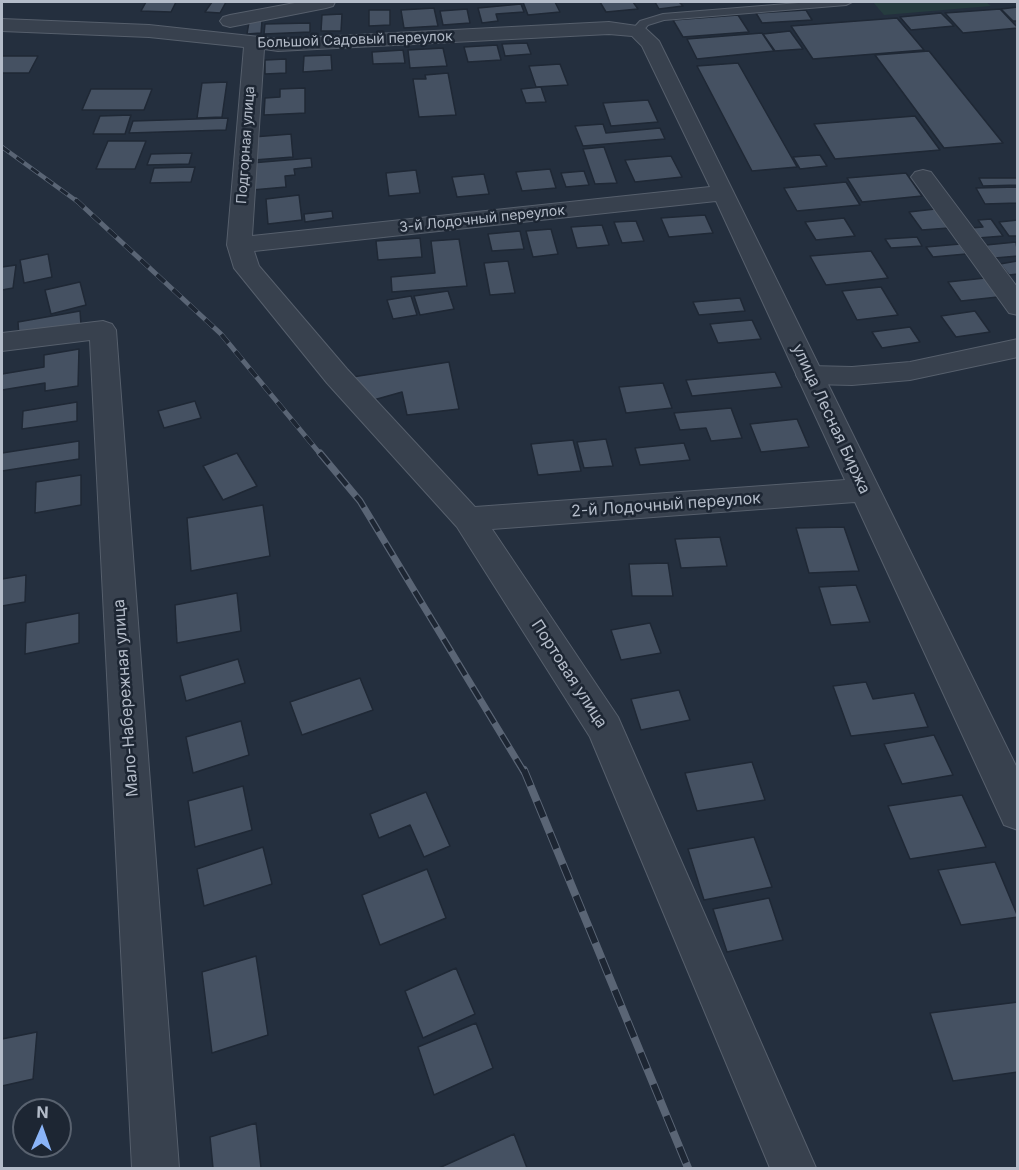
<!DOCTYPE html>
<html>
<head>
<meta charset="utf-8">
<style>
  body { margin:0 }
  #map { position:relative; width:1019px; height:1170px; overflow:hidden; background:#242f3e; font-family:Inter,sans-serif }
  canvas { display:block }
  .frame { position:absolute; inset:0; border:3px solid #b4bcc9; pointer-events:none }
  .north { position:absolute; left:12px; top:1098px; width:60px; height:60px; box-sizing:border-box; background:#1d2633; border:2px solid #59626f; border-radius:50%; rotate:2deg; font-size:16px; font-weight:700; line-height:24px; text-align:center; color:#b4bcc9 }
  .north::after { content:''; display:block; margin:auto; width:21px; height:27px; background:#8ab4f8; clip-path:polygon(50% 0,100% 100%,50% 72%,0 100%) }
</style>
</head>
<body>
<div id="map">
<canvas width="1019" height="1170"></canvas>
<div class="frame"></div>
<div class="north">N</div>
</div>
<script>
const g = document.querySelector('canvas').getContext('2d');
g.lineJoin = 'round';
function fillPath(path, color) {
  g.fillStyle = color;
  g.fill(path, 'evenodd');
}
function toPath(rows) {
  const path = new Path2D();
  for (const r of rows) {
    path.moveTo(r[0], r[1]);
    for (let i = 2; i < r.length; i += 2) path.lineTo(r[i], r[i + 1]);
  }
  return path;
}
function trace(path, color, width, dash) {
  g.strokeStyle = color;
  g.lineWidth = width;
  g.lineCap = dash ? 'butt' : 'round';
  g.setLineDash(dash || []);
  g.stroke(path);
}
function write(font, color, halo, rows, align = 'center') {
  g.font = font + ' Inter,sans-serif';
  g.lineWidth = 5;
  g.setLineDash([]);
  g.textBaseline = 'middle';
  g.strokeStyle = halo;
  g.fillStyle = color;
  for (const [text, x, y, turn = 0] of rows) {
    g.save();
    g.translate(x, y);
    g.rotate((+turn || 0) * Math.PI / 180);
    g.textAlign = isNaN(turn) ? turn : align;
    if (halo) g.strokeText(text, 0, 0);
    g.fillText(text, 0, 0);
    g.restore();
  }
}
fillPath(toPath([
  [873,2,986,2,991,6,884,15]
]), '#263c3f');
const building = toPath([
  [146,2,176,2,171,12,141,11,146,2],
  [212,2,226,2,220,13,205,12,212,2],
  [523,2,555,2,560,12,528,15,523,2],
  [600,2,633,2,638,9,606,12,600,2],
  [655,2,679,2,683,6,659,9,655,2],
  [521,4,524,12,496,14,498,21,482,23,478,8,521,4],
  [1018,7,1018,21,1013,21,1001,9,1018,7],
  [434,8,438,26,404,28,401,10,434,8],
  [467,9,470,23,443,25,440,11,467,9],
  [1000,9,1018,28,963,33,945,13,1000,9],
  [369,10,390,10,390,25,369,26,369,10],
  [806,10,812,20,762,23,756,13,806,10],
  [941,13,954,26,911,30,900,17,941,13],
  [342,14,341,31,321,31,322,15,342,14],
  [738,15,749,32,683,37,673,20,738,15],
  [897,18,924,50,813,59,791,26,897,18],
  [262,21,261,33,247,34,249,22,262,21],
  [310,23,310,32,264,34,265,24,310,23],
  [790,31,803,49,775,51,763,34,790,31],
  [762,33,774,51,697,59,687,39,762,33],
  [527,43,531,54,505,56,502,44,527,43],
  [497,45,501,60,468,62,464,47,497,45],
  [443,48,447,66,410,68,408,50,443,48],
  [403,50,405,63,373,64,372,52,403,50],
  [929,51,1003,143,944,148,875,55,929,51],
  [331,55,332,70,303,72,304,56,331,55],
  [2,56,38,56,29,73,2,73,2,56],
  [286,59,286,73,265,74,265,60,286,59],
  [738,63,797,167,752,171,697,66,738,63],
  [560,64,568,85,536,87,529,66,560,64],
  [448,73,456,115,419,117,413,79,426,79,425,75,448,73],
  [227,82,222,117,197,118,202,83,227,82],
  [541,87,546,102,526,103,521,89,541,87],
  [305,88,305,113,264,115,265,98,280,97,280,89,305,88],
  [91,89,152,89,144,110,82,110,91,89],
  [648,100,658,122,611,126,603,103,648,100],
  [131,115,125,134,93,134,100,116,131,115],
  [915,116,940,150,835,159,814,124,915,116],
  [228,118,226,130,129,133,133,121,228,118],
  [603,124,606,133,660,128,665,139,583,146,575,126,603,124],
  [291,134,293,157,254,160,253,137,291,134],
  [108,141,146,141,135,169,96,169,108,141],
  [604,147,617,183,595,184,583,149,604,147],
  [192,153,189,164,147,165,151,154,192,153],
  [820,155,827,166,800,169,793,157,820,155],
  [671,156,682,177,635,182,625,160,671,156],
  [311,158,312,167,294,169,295,175,285,176,286,187,252,190,251,163,311,158],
  [195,167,191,182,150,183,154,168,195,167],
  [550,169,556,188,522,191,516,172,550,169],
  [416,170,420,193,389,196,386,173,416,170],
  [584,171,589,185,566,187,561,173,584,171],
  [906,173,922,196,862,202,847,178,906,173],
  [484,174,489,194,457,197,452,177,484,174],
  [979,178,1017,178,1018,185,983,186,979,178],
  [846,182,860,205,797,211,784,188,846,182],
  [1018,187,1018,203,985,204,976,188,1018,187],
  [299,195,302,220,268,224,266,199,299,195],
  [935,209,949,228,922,230,909,212,935,209],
  [332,211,333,218,305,222,304,214,332,211],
  [705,215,713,233,669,237,661,218,705,215],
  [844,218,855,236,816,240,805,222,844,218],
  [991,219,1003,236,978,238,971,228,983,227,978,220,991,219],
  [1018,220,1018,236,1009,236,999,222,1018,220],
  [636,221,644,241,622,243,614,222,636,221],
  [602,225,609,245,577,248,571,227,602,225],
  [551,229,558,254,533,257,526,231,551,229],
  [520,231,524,249,492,251,488,234,520,231],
  [917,237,922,246,891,248,885,239,917,237],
  [420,238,422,257,378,260,376,241,420,238],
  [459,239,467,286,392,292,391,277,435,273,431,241,459,239],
  [1016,242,1018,256,995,258,986,245,1016,242],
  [960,244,966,254,933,257,926,247,960,244],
  [871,251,888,278,826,285,810,256,871,251],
  [48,254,52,277,24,283,20,260,48,254],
  [508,261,515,293,490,295,484,263,508,261],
  [1017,261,1018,274,1009,275,1000,264,1017,261],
  [16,265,13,288,2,290,2,267,16,265],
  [985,278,998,297,961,301,948,282,985,278],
  [80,282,86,305,51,314,45,290,80,282],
  [881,287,898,315,857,320,842,291,881,287],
  [448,291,454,309,420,315,414,296,448,291],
  [411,296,417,315,393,319,387,300,411,296],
  [740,298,745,311,699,315,693,302,740,298],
  [80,311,81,325,19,337,18,322,80,311],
  [975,311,990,332,956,337,941,316,975,311],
  [752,320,761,339,718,343,710,324,752,320],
  [910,327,920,342,882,348,872,332,910,327],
  [79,349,78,386,45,391,45,383,2,390,2,374,44,367,44,355,79,349],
  [449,362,459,409,407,415,402,392,370,401,346,378,449,362],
  [775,372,782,387,692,396,686,380,775,372],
  [663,383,672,408,626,413,619,387,663,383],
  [195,401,201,418,164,428,158,411,195,401],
  [77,402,77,421,22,429,23,411,77,402],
  [731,408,742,438,711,441,706,428,680,430,674,413,731,408],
  [797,419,809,447,761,452,750,424,797,419],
  [606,439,613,466,584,468,577,442,606,439],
  [573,440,581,471,538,475,531,444,573,440],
  [79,441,79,459,2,471,2,453,79,441],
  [684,443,690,460,640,465,635,448,684,443],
  [237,453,257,486,223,500,203,466,237,453],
  [81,475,81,505,35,513,36,482,81,475],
  [263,505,270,556,191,571,187,518,263,505],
  [844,527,859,571,809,573,796,528,844,527],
  [720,537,727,566,681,568,675,539,720,537],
  [668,563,673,596,632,596,629,564,668,563],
  [26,575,25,602,2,606,2,579,26,575],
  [856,585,870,622,831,625,819,587,856,585],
  [237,593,241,631,177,643,175,605,237,593],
  [79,613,79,643,25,654,26,623,79,613],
  [650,623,661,653,621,660,611,630,650,623],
  [238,659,245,683,186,701,180,676,238,659],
  [360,678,373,710,302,735,290,702,360,678],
  [866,682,873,699,914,693,928,727,851,736,833,686,866,682],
  [679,690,690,720,641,730,631,699,679,690],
  [241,721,249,755,193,773,186,737,241,721],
  [934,735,953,775,902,784,884,744,934,735],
  [752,762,765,800,697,811,685,773,752,762],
  [243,786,252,830,195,847,188,801,243,786],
  [426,792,450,846,424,857,410,825,379,838,370,814,426,792],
  [962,795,986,847,910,859,888,806,962,795],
  [754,837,772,887,704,900,688,849,754,837],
  [263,847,272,884,204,906,197,869,263,847],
  [995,862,1018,917,961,925,938,870,995,862],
  [427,869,446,918,380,945,362,895,427,869],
  [769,898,783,940,727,952,713,909,769,898],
  [256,956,268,1035,212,1053,202,972,256,956],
  [456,968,475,1014,423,1038,405,991,456,968],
  [1018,1002,1018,1072,953,1081,930,1013,1018,1002],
  [476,1023,493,1068,434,1095,418,1047,476,1023],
  [37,1032,33,1079,2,1086,2,1039,37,1032],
  [256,1123,261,1168,213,1168,210,1137,256,1123],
  [514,1134,527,1168,439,1168,514,1134]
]);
fillPath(building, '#455162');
trace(building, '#1f2835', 1.5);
const service = toPath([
  [811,2,852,2,846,5,664,20,648,25,641,33,633,33,631,31,640,21,663,14,811,2]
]);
const minor = toPath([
  [300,2,335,2,333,6,326,8,230,27,223,25,220,21,223,17,230,15,300,2],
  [2,19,149,25,278,39,609,22,644,27,659,41,1018,770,1018,830,1004,825,855,502,492,529,618,717,816,1168,770,1168,590,737,457,527,327,383,234,268,227,245,244,47,149,37,2,31,2,19],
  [609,34,632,36,642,46,710,187,252,236,264,49,278,51,609,34],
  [716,201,845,480,475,507,347,369,259,266,254,251,716,201],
  [923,170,931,172,1018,288,1018,315,1009,313,911,177,915,172,923,170],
  [103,321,112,324,116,330,179,1168,132,1168,90,340,2,351,2,333,103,321]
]);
const tertiary = toPath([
  [1018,339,1018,357,910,380,852,385,810,384,800,382,796,375,800,368,810,366,852,367,910,362,1018,339]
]);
trace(service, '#565f6c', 2);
trace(minor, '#565f6c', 2);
trace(tertiary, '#565f6c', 2);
fillPath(service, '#38414e');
fillPath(minor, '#38414e');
fillPath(tertiary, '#38414e');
const railFar3 = toPath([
  [2,147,78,202]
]);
const railFar2 = toPath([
  [76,200,221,334,321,455]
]);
const railFar1 = toPath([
  [320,453,360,501,524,772]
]);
const rail = toPath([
  [524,770,688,1168]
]);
trace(railFar3, '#5a6575', 4.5);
trace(railFar2, '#5a6575', 5);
trace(railFar1, '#5a6575', 7);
trace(rail, '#5a6575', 8);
trace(railFar3, '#1d2633', 3, [9]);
trace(railFar2, '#1d2633', 4, [11]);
trace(railFar1, '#1d2633', 4.5, [14]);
trace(rail, '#1d2633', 6, [17]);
write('14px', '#b4bcc9', '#1d2633', [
  ["Большой Садовый переулок",355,40,-2],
  ["Подгорная улица",246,145,-86],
  ["3-й Лодочный переулок",482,219,-6]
]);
write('16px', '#b4bcc9', '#1d2633', [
  ["улица Лесная Биржа",831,419,65],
  ["2-й Лодочный переулок",666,505,-4],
  ["Портовая улица",569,674,57],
  ["Мало-Набережная улица",126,698,-94]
]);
</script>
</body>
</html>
